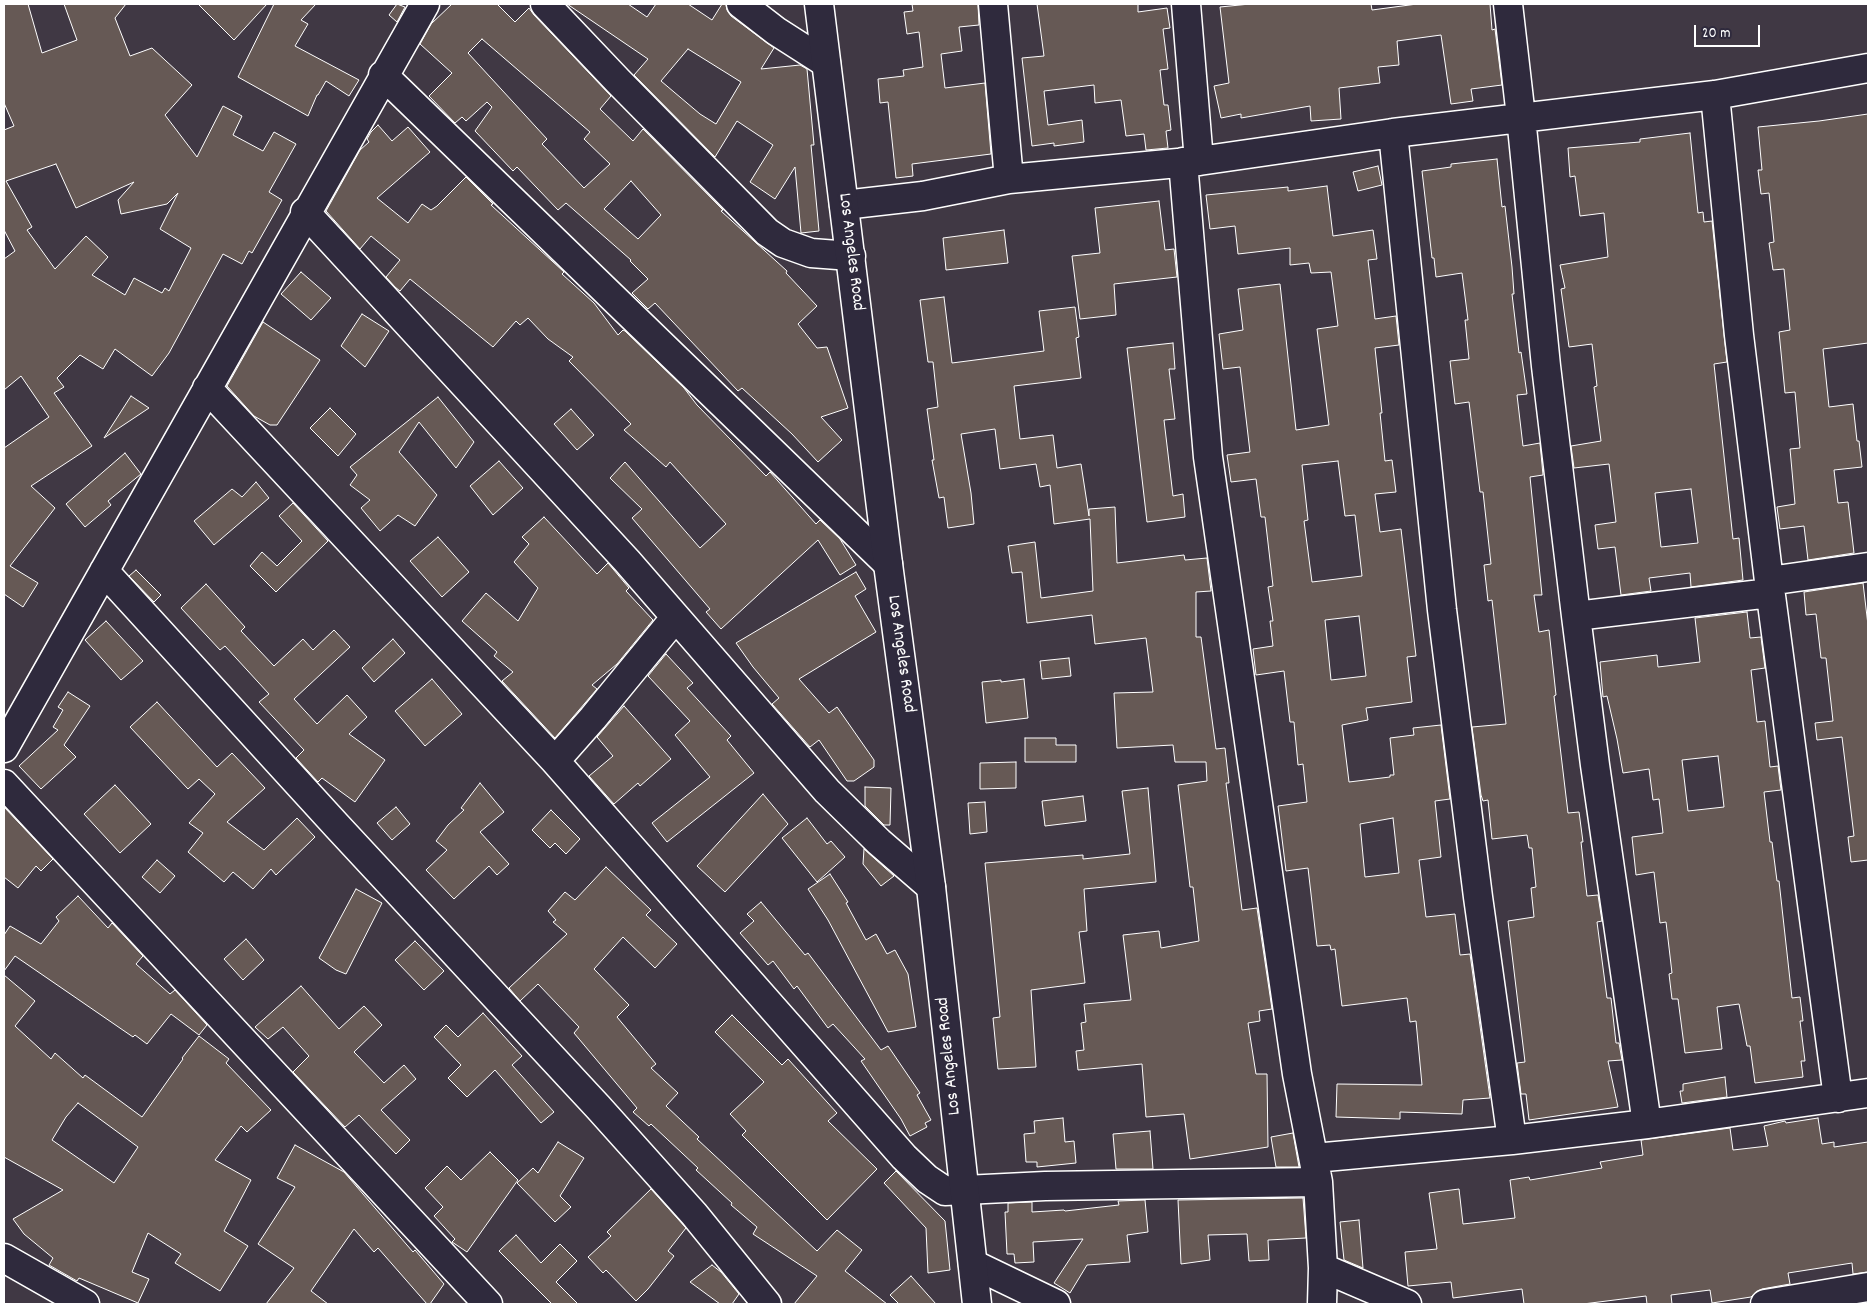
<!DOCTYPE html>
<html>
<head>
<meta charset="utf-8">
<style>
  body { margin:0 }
  #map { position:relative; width:1872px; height:1308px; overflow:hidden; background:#403844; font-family:Dekko,sans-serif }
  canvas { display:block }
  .frame { position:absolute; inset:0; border:5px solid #fff; pointer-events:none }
  .scale { position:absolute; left:1694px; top:25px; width:66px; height:22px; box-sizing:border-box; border:2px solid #fff; border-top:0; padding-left:6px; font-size:15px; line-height:18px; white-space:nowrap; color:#fff; -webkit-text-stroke:4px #2f2a3d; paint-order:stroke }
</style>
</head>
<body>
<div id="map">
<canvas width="1872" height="1308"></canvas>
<div class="frame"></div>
<div class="scale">20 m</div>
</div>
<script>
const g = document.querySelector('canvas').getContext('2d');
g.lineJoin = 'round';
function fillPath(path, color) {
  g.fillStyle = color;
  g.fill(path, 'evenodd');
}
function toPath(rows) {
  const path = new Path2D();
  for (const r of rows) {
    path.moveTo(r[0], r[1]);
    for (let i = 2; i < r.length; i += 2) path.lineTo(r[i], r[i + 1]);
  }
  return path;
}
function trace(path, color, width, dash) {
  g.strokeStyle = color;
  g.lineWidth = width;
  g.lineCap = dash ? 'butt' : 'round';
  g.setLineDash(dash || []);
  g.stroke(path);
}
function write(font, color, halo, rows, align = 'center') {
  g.font = font + ' Dekko,sans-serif';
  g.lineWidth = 5;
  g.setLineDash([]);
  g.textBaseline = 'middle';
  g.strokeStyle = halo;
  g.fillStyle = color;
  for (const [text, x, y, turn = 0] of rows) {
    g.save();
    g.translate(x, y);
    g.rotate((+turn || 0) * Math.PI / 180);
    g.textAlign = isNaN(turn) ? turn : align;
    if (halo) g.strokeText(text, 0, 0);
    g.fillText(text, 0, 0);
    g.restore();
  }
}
const building = toPath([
  [4,4,28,4,42,53,77,40,64,4,126,4,115,18,130,56,152,48,192,85,165,115,197,157,223,106,242,116,233,135,263,151,274,132,296,144,269,192,282,200,252,253,249,251,242,264,223,254,169,353,152,376,115,349,103,369,80,355,57,378,64,387,54,393,92,446,31,486,55,508,10,566,38,583,23,607,4,594,4,448,49,417,21,376,4,390,4,259,15,251,4,230,4,130,14,126,4,103,4,4],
  [56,164,76,208,134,182,118,200,121,214,167,204,178,193,160,229,191,248,169,291,165,288,162,293,134,278,125,295,92,275,108,257,86,236,55,269,27,230,32,227,6,181,56,164],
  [198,4,267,4,234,40,198,4],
  [274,4,316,4,301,20,308,24,295,46,359,80,349,96,326,81,318,95,317,95,308,116,238,77,274,4],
  [397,4,405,7,397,22,389,15,397,4],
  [452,4,497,4,515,22,529,8,534,15,611,96,600,109,633,141,643,129,723,210,721,211,787,271,786,273,817,306,798,324,817,348,827,347,848,408,821,417,842,440,818,462,792,434,742,388,738,391,655,303,648,309,632,293,648,279,630,261,631,260,566,203,558,210,517,167,513,171,475,131,492,107,487,102,466,121,462,117,455,123,429,96,452,73,420,44,431,24,452,4],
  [482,39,590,132,584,139,610,164,584,188,542,144,547,139,468,53,482,39],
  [631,181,661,215,638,239,604,209,631,181],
  [567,4,628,4,647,17,656,4,688,4,712,20,722,4,726,4,727,10,731,16,774,48,761,69,800,65,807,69,814,145,811,145,819,231,801,233,795,167,775,199,750,182,773,145,737,121,715,157,634,75,648,59,567,4],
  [688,49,741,82,716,124,700,114,661,81,688,49],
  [912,4,978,4,979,25,959,27,962,51,941,54,945,88,985,83,991,154,912,164,913,176,896,178,888,102,880,103,878,79,904,76,903,70,923,67,919,32,907,34,904,12,913,11,912,4],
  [1037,4,1138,4,1138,12,1167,8,1170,28,1163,29,1168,69,1160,70,1164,105,1168,105,1171,130,1166,131,1168,148,1146,150,1144,134,1126,136,1121,100,1095,103,1094,85,1044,91,1048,125,1082,120,1084,142,1054,146,1054,143,1032,146,1022,58,1044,56,1037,4],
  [1250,4,1371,4,1372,10,1417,4,1490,4,1492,30,1495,29,1502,85,1471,89,1473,101,1451,104,1441,35,1397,41,1399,65,1378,67,1380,83,1339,88,1341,119,1311,121,1310,106,1241,118,1241,114,1221,118,1214,86,1229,83,1220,7,1250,4],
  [1868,114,1868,343,1823,349,1829,407,1853,404,1857,441,1859,441,1862,467,1834,470,1838,503,1848,502,1854,553,1808,560,1804,526,1780,529,1777,507,1795,504,1790,449,1800,448,1795,392,1785,393,1779,332,1790,330,1784,269,1773,270,1769,243,1774,242,1769,193,1761,194,1758,170,1762,170,1758,127,1819,121,1868,114],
  [378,125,392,141,408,127,430,152,377,198,408,223,422,204,431,210,437,206,466,177,493,204,491,205,564,272,562,274,594,303,618,335,623,330,625,331,684,388,697,405,766,476,770,472,816,524,820,520,840,539,856,565,840,575,818,540,721,629,706,612,710,609,632,518,642,509,610,478,625,462,700,548,726,524,670,462,666,467,624,430,631,424,569,361,573,357,548,339,528,318,520,325,516,321,493,347,410,279,400,291,395,287,386,277,400,260,371,236,360,249,326,211,360,150,369,142,367,139,371,132,378,125],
  [1690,133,1698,213,1703,212,1704,222,1712,221,1727,362,1714,364,1733,539,1739,538,1743,580,1691,587,1690,573,1649,578,1651,591,1621,595,1615,547,1598,549,1595,525,1616,522,1609,464,1574,468,1571,446,1601,441,1594,387,1597,386,1592,344,1569,347,1561,289,1565,288,1560,265,1608,257,1604,213,1580,216,1575,176,1570,177,1568,148,1640,142,1640,139,1690,133],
  [1691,489,1698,543,1661,547,1655,493,1691,489],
  [1497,159,1502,207,1505,206,1512,267,1514,294,1512,294,1519,353,1521,352,1527,394,1517,395,1523,446,1540,443,1543,475,1530,477,1542,595,1534,595,1539,632,1549,630,1556,695,1554,696,1568,813,1579,812,1583,842,1581,842,1587,896,1598,895,1602,921,1597,922,1607,998,1611,998,1616,1043,1619,1043,1622,1060,1608,1061,1618,1107,1529,1120,1526,1094,1521,1094,1517,1063,1525,1062,1508,921,1534,917,1531,888,1536,887,1532,848,1529,848,1527,835,1492,839,1488,800,1483,801,1481,795,1472,727,1506,724,1492,600,1488,601,1484,565,1491,564,1483,492,1480,492,1469,402,1455,404,1450,361,1469,359,1465,320,1468,320,1462,273,1436,277,1434,258,1432,258,1422,171,1451,167,1451,164,1497,159],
  [1378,166,1382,185,1358,191,1353,172,1378,166],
  [1327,186,1333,236,1373,230,1377,259,1368,260,1375,319,1396,316,1399,345,1375,348,1382,413,1380,413,1385,461,1392,460,1396,492,1375,494,1380,532,1401,529,1416,656,1407,657,1412,702,1366,708,1368,720,1342,725,1349,782,1390,777,1390,775,1394,775,1390,738,1414,735,1413,728,1441,725,1450,799,1435,801,1441,857,1419,860,1426,917,1455,914,1460,955,1470,954,1490,1098,1463,1100,1462,1114,1400,1112,1400,1119,1336,1117,1337,1084,1422,1085,1416,1021,1410,1022,1407,998,1342,1006,1335,949,1331,950,1330,945,1317,946,1308,868,1286,871,1278,806,1307,802,1303,764,1298,765,1294,722,1290,722,1284,671,1256,675,1253,649,1273,646,1270,621,1273,621,1268,587,1273,586,1265,517,1261,517,1256,479,1231,482,1227,455,1250,452,1240,367,1223,369,1219,334,1243,330,1238,289,1280,284,1296,430,1329,425,1317,329,1338,326,1331,272,1311,273,1309,263,1290,265,1290,248,1238,254,1235,226,1210,229,1206,195,1288,187,1288,191,1327,186],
  [1338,461,1345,516,1355,515,1362,576,1312,582,1304,521,1308,520,1302,465,1338,461],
  [1359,616,1366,676,1331,680,1325,620,1359,616],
  [1393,818,1399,873,1365,877,1360,824,1393,818],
  [1159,201,1165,250,1174,249,1177,277,1114,284,1116,315,1080,319,1072,256,1100,253,1095,208,1159,201],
  [1004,230,1008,263,946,270,943,238,1004,230],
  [301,272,331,298,311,320,281,294,301,272],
  [944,297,952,363,1044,351,1039,311,1075,307,1079,337,1076,338,1081,378,1014,386,1020,439,1053,435,1057,468,1081,464,1089,516,1089,509,1115,507,1117,563,1184,555,1185,560,1207,558,1211,591,1196,592,1196,637,1201,637,1216,749,1225,748,1229,783,1226,783,1242,910,1257,908,1272,1009,1259,1011,1260,1021,1248,1023,1256,1074,1267,1074,1268,1147,1190,1159,1184,1114,1146,1117,1142,1064,1078,1070,1076,1051,1084,1050,1081,1023,1086,1022,1084,1004,1131,1000,1123,935,1159,931,1161,948,1199,941,1193,887,1190,887,1178,785,1207,781,1206,762,1175,762,1173,745,1117,748,1114,693,1153,692,1146,638,1095,644,1092,615,1027,623,1022,572,1012,573,1008,546,1035,542,1041,598,1093,591,1090,519,1054,524,1050,485,1040,487,1036,464,1000,469,995,429,961,434,971,493,974,524,948,528,944,497,939,498,932,460,934,460,927,409,938,407,933,362,928,362,920,300,944,297],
  [362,314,389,331,365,367,341,346,362,314],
  [263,322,320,360,277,425,270,425,254,416,227,386,263,322],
  [1173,343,1175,369,1169,369,1175,419,1164,420,1173,496,1183,494,1185,517,1147,522,1127,348,1173,343],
  [131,396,149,408,104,438,131,396],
  [438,397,474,442,456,468,419,422,399,452,437,495,415,526,398,515,380,531,361,508,370,500,350,485,357,475,350,467,438,397],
  [330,408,356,434,338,456,310,428,330,408],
  [571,409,594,435,577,450,554,424,571,409],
  [125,453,141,474,108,501,111,505,85,527,66,504,125,453],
  [499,461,523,488,493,515,470,486,499,461],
  [256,482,269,498,214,545,194,521,232,489,242,497,256,482],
  [293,503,328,541,276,592,250,566,262,552,277,566,302,541,279,516,293,503],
  [544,517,597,574,608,563,629,588,626,591,653,620,617,664,592,685,597,689,555,738,502,681,513,672,494,656,497,652,462,621,486,593,518,621,538,588,514,562,529,544,522,537,544,517],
  [438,537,469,572,442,597,410,561,438,537],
  [136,570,161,595,154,602,129,576,136,570],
  [856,572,866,589,855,596,876,632,799,679,829,713,837,707,874,760,874,767,854,781,847,781,819,740,810,747,772,704,779,698,753,667,736,643,856,572],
  [1863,583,1868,625,1868,860,1851,862,1848,837,1854,836,1842,737,1817,740,1815,723,1833,721,1826,658,1821,658,1816,614,1806,615,1804,592,1863,583],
  [206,584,245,627,241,631,274,666,303,639,313,650,334,630,350,647,294,699,317,724,347,695,367,717,349,734,385,760,355,802,322,778,318,782,296,758,304,750,259,702,269,694,225,646,220,650,181,608,206,584],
  [1747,612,1750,638,1761,637,1765,668,1751,670,1757,722,1765,721,1770,767,1778,766,1781,790,1764,792,1770,842,1772,842,1777,881,1779,881,1792,998,1800,997,1803,1021,1800,1021,1805,1061,1801,1061,1803,1077,1755,1083,1750,1046,1747,1046,1739,1004,1717,1007,1722,1049,1685,1053,1678,999,1672,999,1669,974,1672,973,1666,922,1660,923,1654,872,1636,875,1632,837,1663,833,1659,799,1653,800,1649,769,1623,773,1617,739,1607,696,1603,697,1600,662,1657,655,1658,667,1700,662,1695,618,1747,612],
  [1718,756,1724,807,1688,811,1682,760,1718,756],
  [106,621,143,661,121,680,85,640,106,621],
  [393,639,405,653,374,682,362,668,393,639],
  [666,654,693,683,687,688,731,736,727,740,754,773,667,842,652,823,710,777,675,735,690,721,648,676,666,654],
  [1069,658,1071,676,1042,679,1040,661,1069,658],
  [432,679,462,714,425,746,395,711,432,679],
  [1024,679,1028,718,986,723,982,682,1001,680,1001,682,1024,679],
  [68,692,90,706,64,745,76,757,41,789,19,766,58,730,53,727,63,710,58,707,68,692],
  [157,702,217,767,232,753,265,788,227,822,264,850,297,818,315,837,276,875,271,869,253,889,233,872,224,882,188,852,203,833,189,823,215,794,199,779,188,789,130,727,157,702],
  [624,706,671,759,640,786,638,783,614,804,589,776,613,756,597,737,624,706],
  [1025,738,1056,738,1056,745,1076,745,1076,762,1025,762,1025,738],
  [1016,762,1016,788,980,789,980,763,1016,762],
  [480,783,504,812,480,832,509,864,497,875,489,866,454,899,426,870,447,850,436,841,448,825,464,810,461,808,480,783],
  [115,785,151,824,120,853,84,814,115,785],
  [865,787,891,788,890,825,884,825,865,806,865,787],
  [1148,788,1156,882,1084,889,1087,931,1079,932,1085,983,1031,990,1036,1067,998,1069,993,1018,1000,1017,985,863,1083,855,1083,859,1130,854,1122,791,1148,788],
  [763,794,788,824,725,892,697,866,763,794],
  [1083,796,1086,821,1045,826,1042,801,1083,796],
  [985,802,987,832,970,834,968,803,985,802],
  [4,807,53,859,41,871,36,866,18,888,4,877,4,807],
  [396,807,410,824,392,840,377,823,396,807],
  [551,810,580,839,566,854,555,843,550,848,532,830,551,810],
  [807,818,827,844,831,841,845,857,817,882,782,838,807,818],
  [864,849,894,876,881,886,863,864,864,849],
  [157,860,175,876,160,893,142,877,157,860],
  [606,867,651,910,646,915,677,944,655,968,623,937,594,969,629,1005,617,1017,656,1064,651,1068,678,1093,666,1106,699,1137,697,1139,817,1251,837,1230,862,1250,845,1271,887,1304,794,1304,817,1276,753,1234,757,1227,731,1205,732,1203,696,1170,698,1168,651,1124,649,1126,633,1112,637,1108,574,1033,579,1027,538,984,520,1001,509,988,567,934,553,922,556,920,548,911,565,892,575,900,606,867],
  [830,874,848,902,846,903,866,940,876,934,887,954,895,950,908,974,916,1027,888,1032,828,920,808,889,830,874],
  [356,889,382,903,346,974,336,970,319,958,356,889],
  [78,896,108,928,112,923,143,956,136,964,170,994,175,990,207,1025,199,1035,171,1014,147,1044,135,1035,133,1037,15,956,4,971,4,935,10,926,41,944,59,921,56,917,78,896],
  [761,902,805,955,808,953,881,1050,888,1046,920,1093,917,1095,931,1120,925,1123,927,1127,910,1136,901,1119,861,1061,865,1059,833,1024,828,1028,797,986,794,989,773,961,768,965,740,933,754,921,747,914,761,902],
  [246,939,264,960,243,980,224,959,246,939],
  [415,941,444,971,424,990,395,960,415,941],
  [4,975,35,1001,15,1026,51,1059,55,1053,83,1078,85,1075,142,1117,183,1059,182,1058,199,1036,229,1059,226,1063,271,1110,247,1132,241,1126,215,1160,251,1180,224,1231,248,1246,220,1291,175,1263,181,1254,148,1233,132,1272,149,1279,138,1303,79,1278,77,1281,49,1265,53,1258,24,1234,13,1219,63,1190,4,1157,4,975],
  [78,1103,138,1147,114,1183,52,1140,66,1117,78,1103],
  [301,986,339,1029,364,1006,382,1025,354,1052,384,1083,404,1065,416,1079,381,1110,410,1140,396,1154,359,1115,345,1127,293,1072,309,1056,283,1027,268,1039,255,1027,301,986],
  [483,1013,522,1056,512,1065,554,1112,541,1123,495,1070,467,1097,448,1078,461,1065,434,1037,446,1025,458,1037,483,1013],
  [732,1015,782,1065,788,1059,837,1113,828,1121,877,1169,827,1220,742,1135,746,1131,730,1114,764,1082,715,1032,732,1015],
  [1725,1077,1727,1097,1682,1103,1680,1091,1683,1091,1683,1084,1725,1077],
  [1063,1118,1065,1142,1074,1141,1076,1163,1037,1167,1037,1162,1026,1162,1024,1134,1035,1133,1034,1121,1063,1118],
  [1818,1118,1822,1144,1834,1142,1834,1147,1868,1142,1868,1272,1853,1274,1852,1263,1788,1273,1790,1284,1762,1289,1756,1292,1751,1297,1712,1303,1710,1290,1671,1295,1672,1304,1647,1304,1646,1296,1583,1304,1524,1304,1522,1289,1453,1298,1451,1282,1408,1286,1405,1252,1437,1249,1429,1193,1459,1189,1463,1224,1515,1218,1510,1180,1529,1177,1530,1180,1602,1168,1600,1162,1643,1155,1641,1140,1730,1128,1733,1150,1768,1146,1764,1126,1785,1121,1786,1123,1818,1118],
  [1150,1131,1153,1169,1116,1169,1113,1134,1150,1131],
  [1293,1133,1299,1167,1276,1167,1271,1137,1293,1133],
  [558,1142,584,1158,560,1196,571,1207,555,1222,517,1183,533,1168,538,1173,558,1142],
  [295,1145,344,1172,413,1252,415,1250,444,1284,430,1304,427,1304,378,1248,374,1252,354,1229,311,1291,328,1304,266,1304,294,1268,258,1244,295,1187,277,1178,295,1145],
  [490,1152,518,1180,467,1252,452,1242,455,1239,434,1216,443,1207,425,1188,447,1166,461,1180,490,1152],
  [896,1171,945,1221,950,1270,928,1273,926,1228,884,1183,896,1171],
  [651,1189,686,1228,668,1251,674,1256,648,1289,636,1301,606,1270,603,1273,588,1257,611,1236,607,1232,651,1189],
  [1303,1198,1306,1238,1268,1240,1269,1260,1249,1261,1247,1234,1208,1235,1210,1260,1181,1264,1178,1200,1303,1198],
  [1145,1200,1148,1232,1127,1235,1130,1262,1087,1265,1070,1293,1054,1283,1083,1239,1033,1242,1034,1262,1015,1263,1014,1254,1007,1254,1005,1212,1008,1212,1008,1203,1032,1202,1032,1212,1064,1210,1065,1211,1119,1205,1118,1201,1145,1200],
  [1359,1220,1363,1268,1344,1260,1340,1222,1359,1220],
  [516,1235,541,1263,560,1244,577,1261,556,1282,578,1304,552,1304,499,1251,516,1235],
  [712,1265,721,1272,739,1294,732,1304,720,1304,690,1282,712,1265],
  [911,1276,936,1304,899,1304,890,1295,911,1276]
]);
fillPath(building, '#665955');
trace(building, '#fff', 1);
const minor = toPath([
  [545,4,618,81,767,232,783,243,811,253,851,256],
  [741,4,776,31,826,63],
  [993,4,1009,179],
  [1186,4,1199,161],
  [1508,4,1521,117,1546,366,1576,616,1595,765,1647,1124],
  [383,75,888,564],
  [1715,95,1739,335,1769,581,1838,1098],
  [1393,133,1442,610,1478,897,1512,1140],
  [1183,162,1208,457,1297,1074,1318,1182,1323,1268,1322,1304],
  [844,205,923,196,1009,179,1199,161,1393,133,1715,95,1868,68],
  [305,212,627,561,827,791,879,842,931,887],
  [207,388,555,761,904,1157,927,1179,945,1191,1045,1186,1318,1182],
  [104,571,337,826,598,1107,694,1214,767,1304],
  [1769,581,1868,567],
  [1576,616,1770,593],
  [4,748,425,4],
  [555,761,593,718,675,618],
  [4,784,488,1304],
  [1314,1158,1512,1140,1647,1124,1868,1093],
  [4,1258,85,1304],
  [973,1264,1056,1304],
  [1323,1268,1407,1304],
  [1765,1304,1868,1287]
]);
const major = toPath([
  [819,4,888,564,931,887,977,1304]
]);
trace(minor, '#fff', 31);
trace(major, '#fff', 31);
trace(minor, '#2f2a3d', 28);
trace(major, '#2f2a3d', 28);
write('18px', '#fff', '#2f2a3d', [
  ["Los Angeles Road",850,252,83],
  ["Los Angeles Road",900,654,82],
  ["Los Angeles Road",950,1056,-96]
]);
</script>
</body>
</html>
